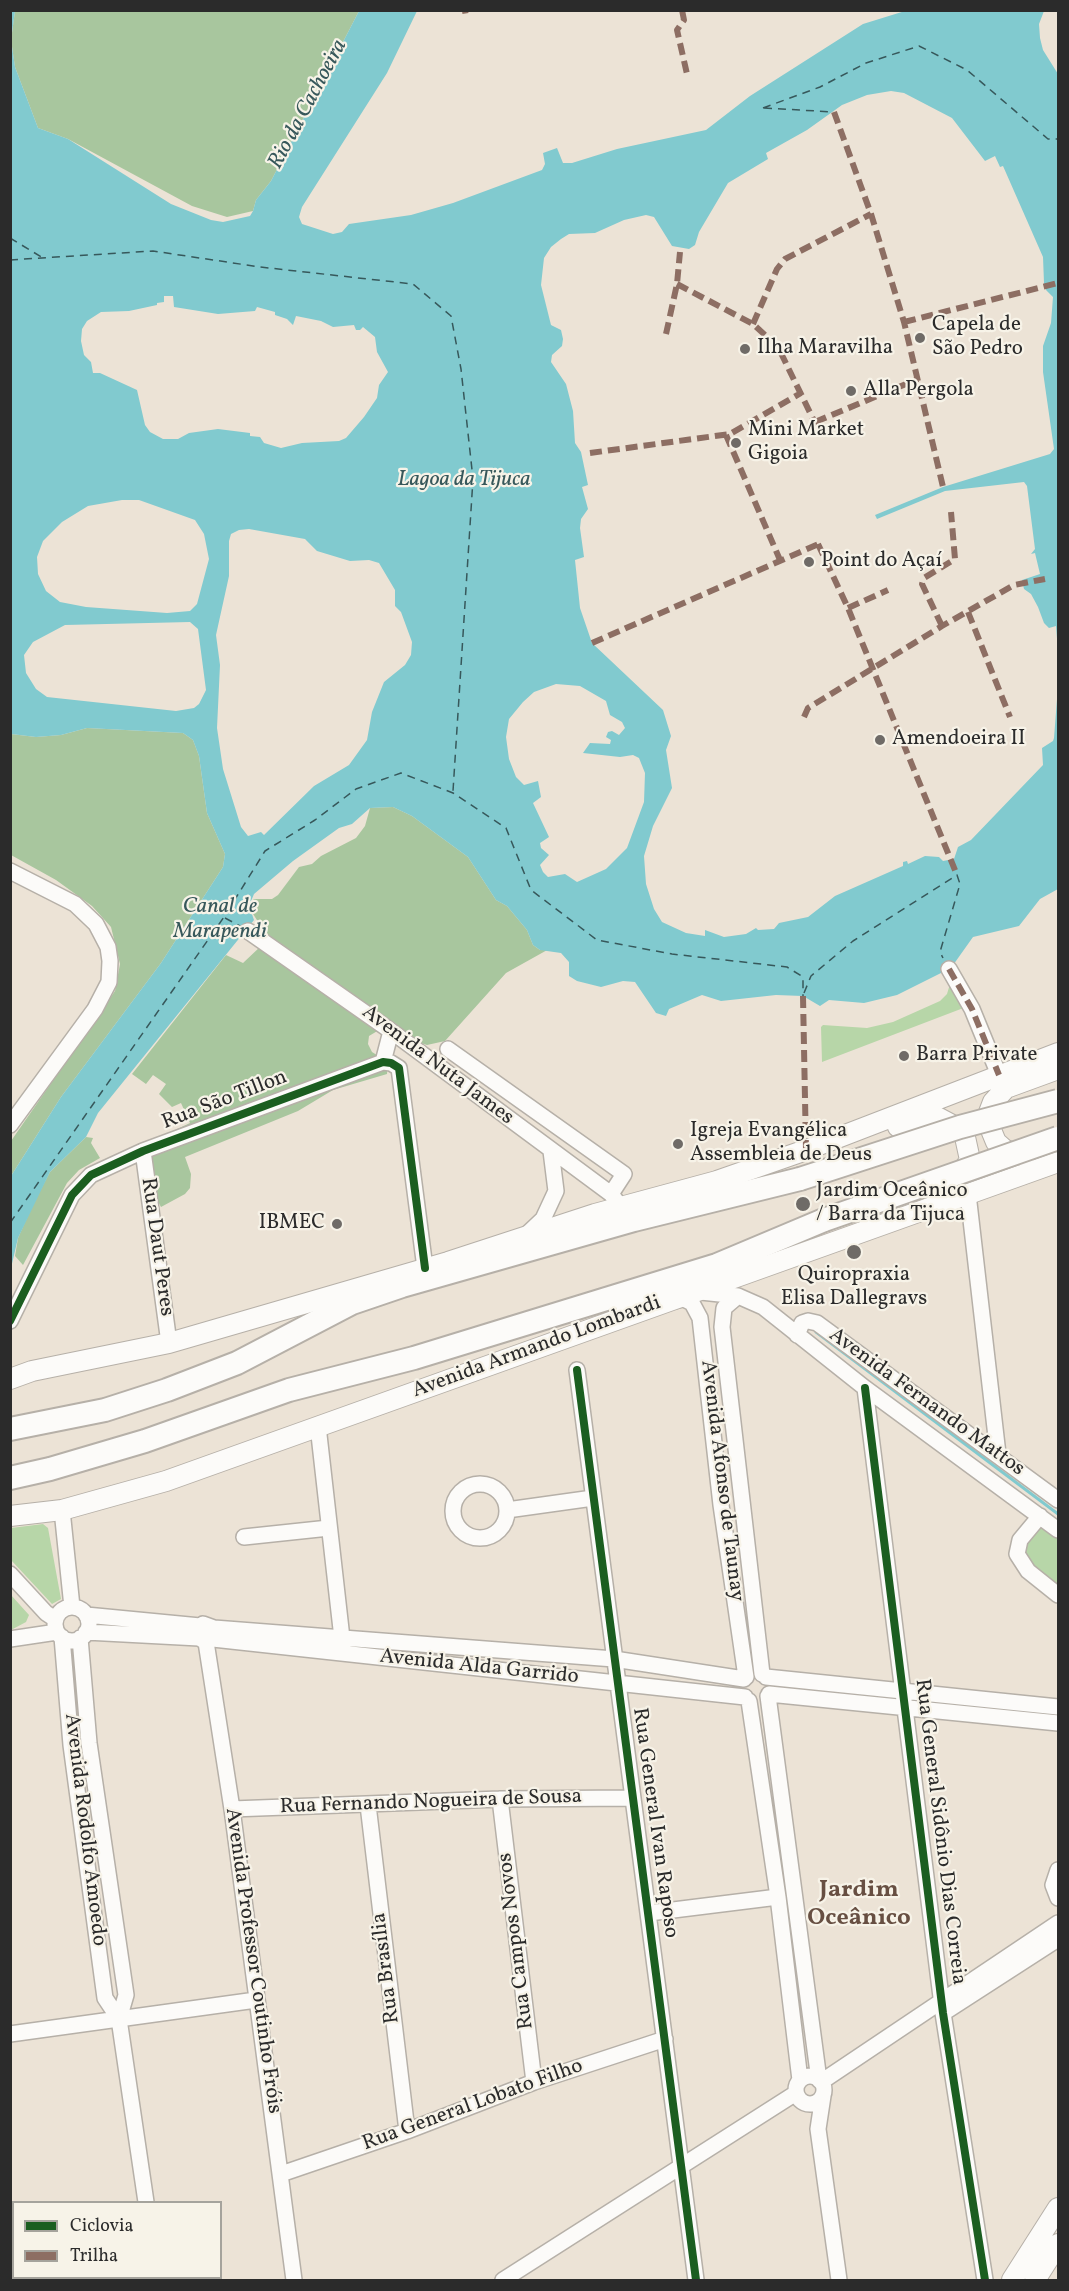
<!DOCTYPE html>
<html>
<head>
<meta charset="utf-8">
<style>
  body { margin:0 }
  #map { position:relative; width:1069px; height:2291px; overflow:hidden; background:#ece3d6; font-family:Vollkorn,serif }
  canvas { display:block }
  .frame { position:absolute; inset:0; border:12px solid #2b2b2b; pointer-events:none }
  .legend { position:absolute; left:12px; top:2201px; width:210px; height:78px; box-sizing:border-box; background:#f7f3e8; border:2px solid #a5a39c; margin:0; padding:8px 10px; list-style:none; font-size:18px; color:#2b2b2b }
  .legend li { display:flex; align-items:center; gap:12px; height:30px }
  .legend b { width:30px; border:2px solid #a5a39c }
</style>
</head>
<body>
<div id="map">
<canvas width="1069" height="2291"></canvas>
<div class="frame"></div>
<ul class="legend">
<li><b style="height:8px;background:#1b5e20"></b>Ciclovia</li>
<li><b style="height:8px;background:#8d6e63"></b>Trilha</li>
</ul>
</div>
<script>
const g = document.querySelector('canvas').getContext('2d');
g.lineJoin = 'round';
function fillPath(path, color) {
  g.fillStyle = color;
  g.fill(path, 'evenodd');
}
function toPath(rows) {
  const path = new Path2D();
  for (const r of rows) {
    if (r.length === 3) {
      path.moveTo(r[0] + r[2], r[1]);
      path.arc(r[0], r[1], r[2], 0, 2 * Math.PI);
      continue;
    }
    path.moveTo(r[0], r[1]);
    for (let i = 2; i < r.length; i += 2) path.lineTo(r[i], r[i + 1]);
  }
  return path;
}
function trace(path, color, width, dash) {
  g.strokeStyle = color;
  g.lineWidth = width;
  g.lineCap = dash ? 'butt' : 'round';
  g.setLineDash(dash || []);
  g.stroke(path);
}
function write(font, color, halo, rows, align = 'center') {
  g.font = font + ' Vollkorn,serif';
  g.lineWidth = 4.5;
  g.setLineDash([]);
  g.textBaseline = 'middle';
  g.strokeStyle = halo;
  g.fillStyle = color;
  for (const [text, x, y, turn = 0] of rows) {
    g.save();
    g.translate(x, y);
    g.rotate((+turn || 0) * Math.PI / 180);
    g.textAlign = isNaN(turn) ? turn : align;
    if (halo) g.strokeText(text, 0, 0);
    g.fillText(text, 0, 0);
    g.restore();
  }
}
fillPath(toPath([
  [950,984,966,1007,822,1062,821,1027,823,1025,867,1028,893,1022,940,1001,947,994],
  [43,1524,48,1528,61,1599,52,1604,11,1560,11,1528],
  [1040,1525,1058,1539,1058,1588,1025,1563,1022,1550],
  [11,1595,29,1615,26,1622,11,1630]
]), '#b7d6a8');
fillPath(toPath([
  [15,11,359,11,271,181,256,200,253,211,227,217,192,206,68,139,38,128,15,67,11,40],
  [87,728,183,733,193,740,199,756,207,813,225,854,223,867,161,963,61,1097,11,1176,11,1141,115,991,120,964,111,927,92,906,56,880,11,855,11,734,36,737,61,735],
  [393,807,412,816,468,857,496,900,507,906,527,930,533,945,540,950,549,949,506,973,445,1041,427,1045,379,1030,369,1036,368,1044,372,1052,388,1062,387,1074,333,1090,298,1111,185,1157,191,1174,190,1188,185,1194,161,1207,154,1194,151,1158,156,1139,190,1123,181,1103,172,1107,159,1094,166,1084,153,1075,146,1084,132,1074,226,955,243,963,261,946,262,928,248,906,254,899,272,899,278,895,299,867,312,864,321,856,356,838,365,826,370,808],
  [86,1137,93,1138,91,1143,100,1158,79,1170,67,1183,23,1265,15,1256,18,1238,34,1202,50,1172]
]), '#a8c69e');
fillPath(toPath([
  [11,11,15,11,11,40,15,67,38,128,68,139,171,204,211,220,223,222,250,216,253,211,256,200,271,181,359,11,417,11,387,73,302,207,299,217,302,224,333,234,342,232,349,224,411,215,453,203,542,170,545,164,543,153,557,148,563,163,572,163,617,149,706,130,750,96,863,24,905,11,1044,11,1039,24,1040,38,1043,50,1058,74,1058,651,1056,626,1049,628,1044,623,1038,607,1031,594,1024,589,1022,580,1040,574,1035,553,1031,554,1035,549,1027,486,1024,482,945,491,877,519,875,515,943,487,1050,454,1054,449,1043,372,1043,346,1051,323,1053,297,1046,290,1044,283,1043,257,1003,166,1000,167,995,156,985,161,952,118,904,93,891,91,867,95,842,105,807,130,766,153,768,159,728,183,699,232,695,245,689,249,672,246,654,217,646,215,624,220,595,233,569,234,561,239,551,247,544,258,541,285,551,325,561,330,563,339,562,346,552,355,551,362,566,384,573,411,575,443,581,452,588,485,582,487,588,509,581,519,580,528,584,557,575,560,580,608,592,643,663,710,671,736,666,750,672,788,653,826,644,856,646,884,654,909,662,922,686,933,705,936,705,930,724,937,746,934,756,928,758,930,774,929,779,923,808,917,835,896,903,866,903,862,907,861,908,864,925,856,939,857,943,861,954,859,958,847,971,840,1043,765,1042,748,1053,741,1054,738,1058,686,1058,889,1040,899,1019,926,973,937,951,968,897,995,864,1003,829,1000,820,1006,803,996,776,995,721,1001,702,995,669,1009,666,1016,656,1013,635,982,623,981,601,987,577,981,569,976,569,962,561,953,540,950,533,945,527,930,507,906,496,900,468,857,412,816,393,807,370,808,352,824,339,828,293,861,254,894,249,906,254,920,98,1113,86,1137,50,1172,18,1238,11,1268,11,1176,61,1097,161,963,223,867,225,854,207,813,199,756,193,740,183,733,87,728,61,735,36,737,11,734],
  [164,296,173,296,174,307,218,314,255,311,257,307,275,312,275,315,287,319,293,325,296,316,321,321,333,327,354,325,356,330,360,330,363,327,375,337,377,352,388,372,379,385,377,398,364,417,346,438,339,441,302,443,281,448,264,443,260,437,250,436,250,433,218,429,189,433,178,439,163,439,150,432,145,425,137,390,100,373,93,373,91,362,84,355,81,341,82,329,87,321,101,312,129,311,157,305,157,303,164,302],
  [122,500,139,500,195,520,204,534,209,559,197,604,190,611,167,613,86,607,60,602,46,591,38,574,37,557,43,541,62,522,88,506],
  [249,529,305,539,317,551,350,561,369,560,379,563,395,590,395,606,401,612,412,642,411,655,405,665,384,682,372,712,367,740,349,765,314,786,264,835,261,832,248,836,241,827,223,769,217,728,220,665,216,635,229,576,229,541,231,534,239,530],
  [190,622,198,629,206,690,199,704,194,708,176,711,47,697,36,689,26,673,24,655,33,642,65,625],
  [556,684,580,686,606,701,610,715,622,722,625,728,619,735,612,731,608,732,606,737,611,740,610,744,590,743,583,753,620,757,633,755,639,758,645,773,644,802,627,848,606,869,577,882,565,874,548,877,543,872,540,865,549,855,541,848,540,843,549,837,533,803,541,797,538,781,524,785,516,777,509,759,506,737,509,719,523,702,534,692]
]), '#81cacf');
trace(toPath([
  [816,1332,1058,1514]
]), '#81cacf', 3);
trace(toPath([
  [763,108,820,87,866,63,919,46,967,70,1048,139,1058,139],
  [764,108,834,112],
  [10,238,43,258],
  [10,260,153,251,260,267,413,284,451,316,461,369,473,479,453,791],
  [225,918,242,927],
  [804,993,811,976,853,941,957,875,960,884,940,952,943,958],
  [10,1223,224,917,265,851,315,820,356,789,401,773,453,793,506,828,531,890,597,940,672,954,787,967,803,977,803,996]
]), '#37585b', 1.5, [8, 6]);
const minor = toPath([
  [10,871,75,904,96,924,108,947,110,961,109,982,95,1009,10,1125],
  [248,931,391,1031,611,1194,621,1207],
  [949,969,972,1009,999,1075],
  [448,1049,624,1174,611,1194],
  [383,1062,391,1031],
  [143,1151,169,1343],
  [968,1194,998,1454],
  [525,1236,543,1219,556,1191,551,1151],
  [701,1292,738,1296,763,1307,865,1388,1058,1530],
  [678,1296,692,1303,700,1318,721,1505,746,1677],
  [738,1296,724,1308,722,1327,762,1674],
  [10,1321,72,1195,91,1175,143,1151,383,1062,391,1063,399,1068,425,1268],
  [797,1335,802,1323,808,1321,817,1323,1058,1500],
  [577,1370,696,2280],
  [865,1388,943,2013,985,2280],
  [318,1426,343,1647],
  [480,1511,27],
  [62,1510,72,1607],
  [507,1510,593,1498],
  [1040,1516,1020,1540,1017,1554,1028,1571,1058,1595],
  [244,1537,329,1528],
  [10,1574,46,1613,55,1619],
  [72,1624,17],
  [86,1615,200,1626],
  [214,1628,614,1659,744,1679],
  [86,1632,199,1638,206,1642,213,1639,214,1628,203,1624,198,1630,199,1638],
  [62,1637,71,1745,105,1998,119,2019],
  [80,1638,89,1743,126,1995,119,2019,146,2202],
  [10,1639,57,1632],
  [213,1639,745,1697],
  [206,1642,232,1809,294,2280],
  [766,1677,1058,1707],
  [769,1694,1058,1723],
  [768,1696,819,2080],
  [749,1701,778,1897,800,2080],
  [500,1799,534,2082],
  [368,1805,407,2131],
  [232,1809,500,1799,631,1798],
  [1058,1870,1053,1885,1058,1898],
  [649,1913,778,1897],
  [945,2012,1058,1939],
  [10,2034,256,2000],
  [810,2090,14],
  [821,2082,1058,1923],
  [823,2096,818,2129,839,2280],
  [281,2174,407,2131,534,2082,665,2039],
  [10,2270,12,2280],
  [157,2278,158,2280],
  [503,2280,796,2093]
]);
const major = toPath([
  [898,1127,927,1118,939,1118,958,1128,965,1137,970,1160,958,1177],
  [1024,1156,1005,1150,996,1142,989,1125,988,1115,993,1102,1006,1088,1058,1069],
  [10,1379,32,1371,169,1343,448,1262,595,1214,717,1181,806,1150,1058,1053],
  [10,1516,62,1510,166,1481,1058,1162],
  [1012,2280,1058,2208],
  [1035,2280,1058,2244]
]);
const highway = toPath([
  [627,1306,678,1296],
  [10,1429,105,1410,167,1390,237,1363,352,1303,402,1286,634,1220,800,1179],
  [10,1478,50,1469,145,1441,289,1390,414,1358,717,1265,824,1220]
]);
trace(minor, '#b6b0a8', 18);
trace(major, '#b6b0a8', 22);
trace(highway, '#b6b0a8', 26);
trace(minor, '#fcfbf9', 15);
trace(major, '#fcfbf9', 20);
trace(highway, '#fcfbf9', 22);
const highwayBridge = toPath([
  [800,1179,960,1127,1058,1101],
  [824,1220,1058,1138]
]);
trace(highwayBridge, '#b6b0a8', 26, []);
trace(highwayBridge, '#fcfbf9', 22);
trace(toPath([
  [682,10,684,20,677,30,687,74],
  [462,11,468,10],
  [834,112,871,214,904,322,943,487],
  [677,284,753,324,778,347,818,429],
  [904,322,1058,283],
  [753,324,777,269,785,259,871,214],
  [666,334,677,284,680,252],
  [815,422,918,379],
  [726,435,780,560],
  [590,453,730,434,801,393],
  [818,544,848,608,957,875],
  [848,608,888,590],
  [968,612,1010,717],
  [942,626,922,584,924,578,955,559,951,512],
  [592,643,821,543],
  [804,717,808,708,942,626,1014,585,1045,579],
  [949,969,972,1009,999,1075],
  [803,996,806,1150]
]), '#8d6e63', 6, [12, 6]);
trace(toPath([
  [10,1321,72,1195,91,1175,143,1151,383,1062,391,1063,399,1068,425,1268],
  [577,1370,696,2280],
  [865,1388,943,2013,985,2280]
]), '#1b5e20', 8);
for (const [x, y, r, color] of [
  [920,338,6,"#6f6b67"],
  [745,349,6,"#6f6b67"],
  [851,391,6,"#6f6b67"],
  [736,443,6,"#6f6b67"],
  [809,562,6,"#6f6b67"],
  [880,740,6,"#6f6b67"],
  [904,1056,6,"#6f6b67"],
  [678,1144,6,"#6f6b67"],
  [803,1204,8,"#6f6b67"],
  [337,1224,6,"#6f6b67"],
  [854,1252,8,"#6f6b67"]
]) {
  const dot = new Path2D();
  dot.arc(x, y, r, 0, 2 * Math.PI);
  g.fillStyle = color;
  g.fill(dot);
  trace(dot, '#f7f3e8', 2);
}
write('21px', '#2b2b2b', '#f7f3e8', [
  ["Capela de",932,326],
  ["São Pedro",932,350],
  ["Ilha Maravilha",757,349],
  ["Alla Pergola",863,391],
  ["Mini Market",748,431],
  ["Gigoia",748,455],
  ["Point do Açaí",821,562],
  ["Amendoeira II",892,740],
  ["Barra Private",916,1056],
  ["Igreja Evangélica",690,1132],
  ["Assembleia de Deus",690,1156],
  ["Jardim Oceânico",816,1192],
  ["/ Barra da Tijuca",816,1216],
  ["IBMEC",325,1224,"right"],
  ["Quiropraxia",854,1276,"center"],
  ["Elisa Dallegravs",854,1300,"center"]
], 'left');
write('21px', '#2b2b2b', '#f7f3e8', [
  ["Avenida Nuta James",437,1066,37],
  ["Rua São Tillon",225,1101,-21],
  ["Rua Daut Peres",156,1247,82],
  ["Avenida Armando Lombardi",537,1348,-20],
  ["Avenida Fernando Mattos",926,1403,36],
  ["Avenida Afonso de Taunay",721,1481,83],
  ["Avenida Alda Garrido",479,1668,6],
  ["Rua Fernando Nogueira de Sousa",431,1803,-2],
  ["Rua General Ivan Raposo",654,1823,82],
  ["Avenida Rodolfo Amoedo",84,1830,83],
  ["Rua General Sidônio Dias Correia",939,1832,83],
  ["Rua Campos Novos",517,1941,-97],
  ["Avenida Professor Coutinho Fróis",252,1961,82],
  ["Rua Brasília",387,1968,-97],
  ["Rua General Lobato Filho",473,2106,-20]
]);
write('italic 22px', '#37585b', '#f7f3e8', [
  ["Rio da Cachoeira",309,105,-62],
  ["Lagoa da Tijuca",464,481],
  ["Canal de",220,908],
  ["Marapendi",220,933]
]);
write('bold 24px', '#674f42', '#f7f3e8', [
  ["Jardim",859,1892],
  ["Oceânico",859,1920]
]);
</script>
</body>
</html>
